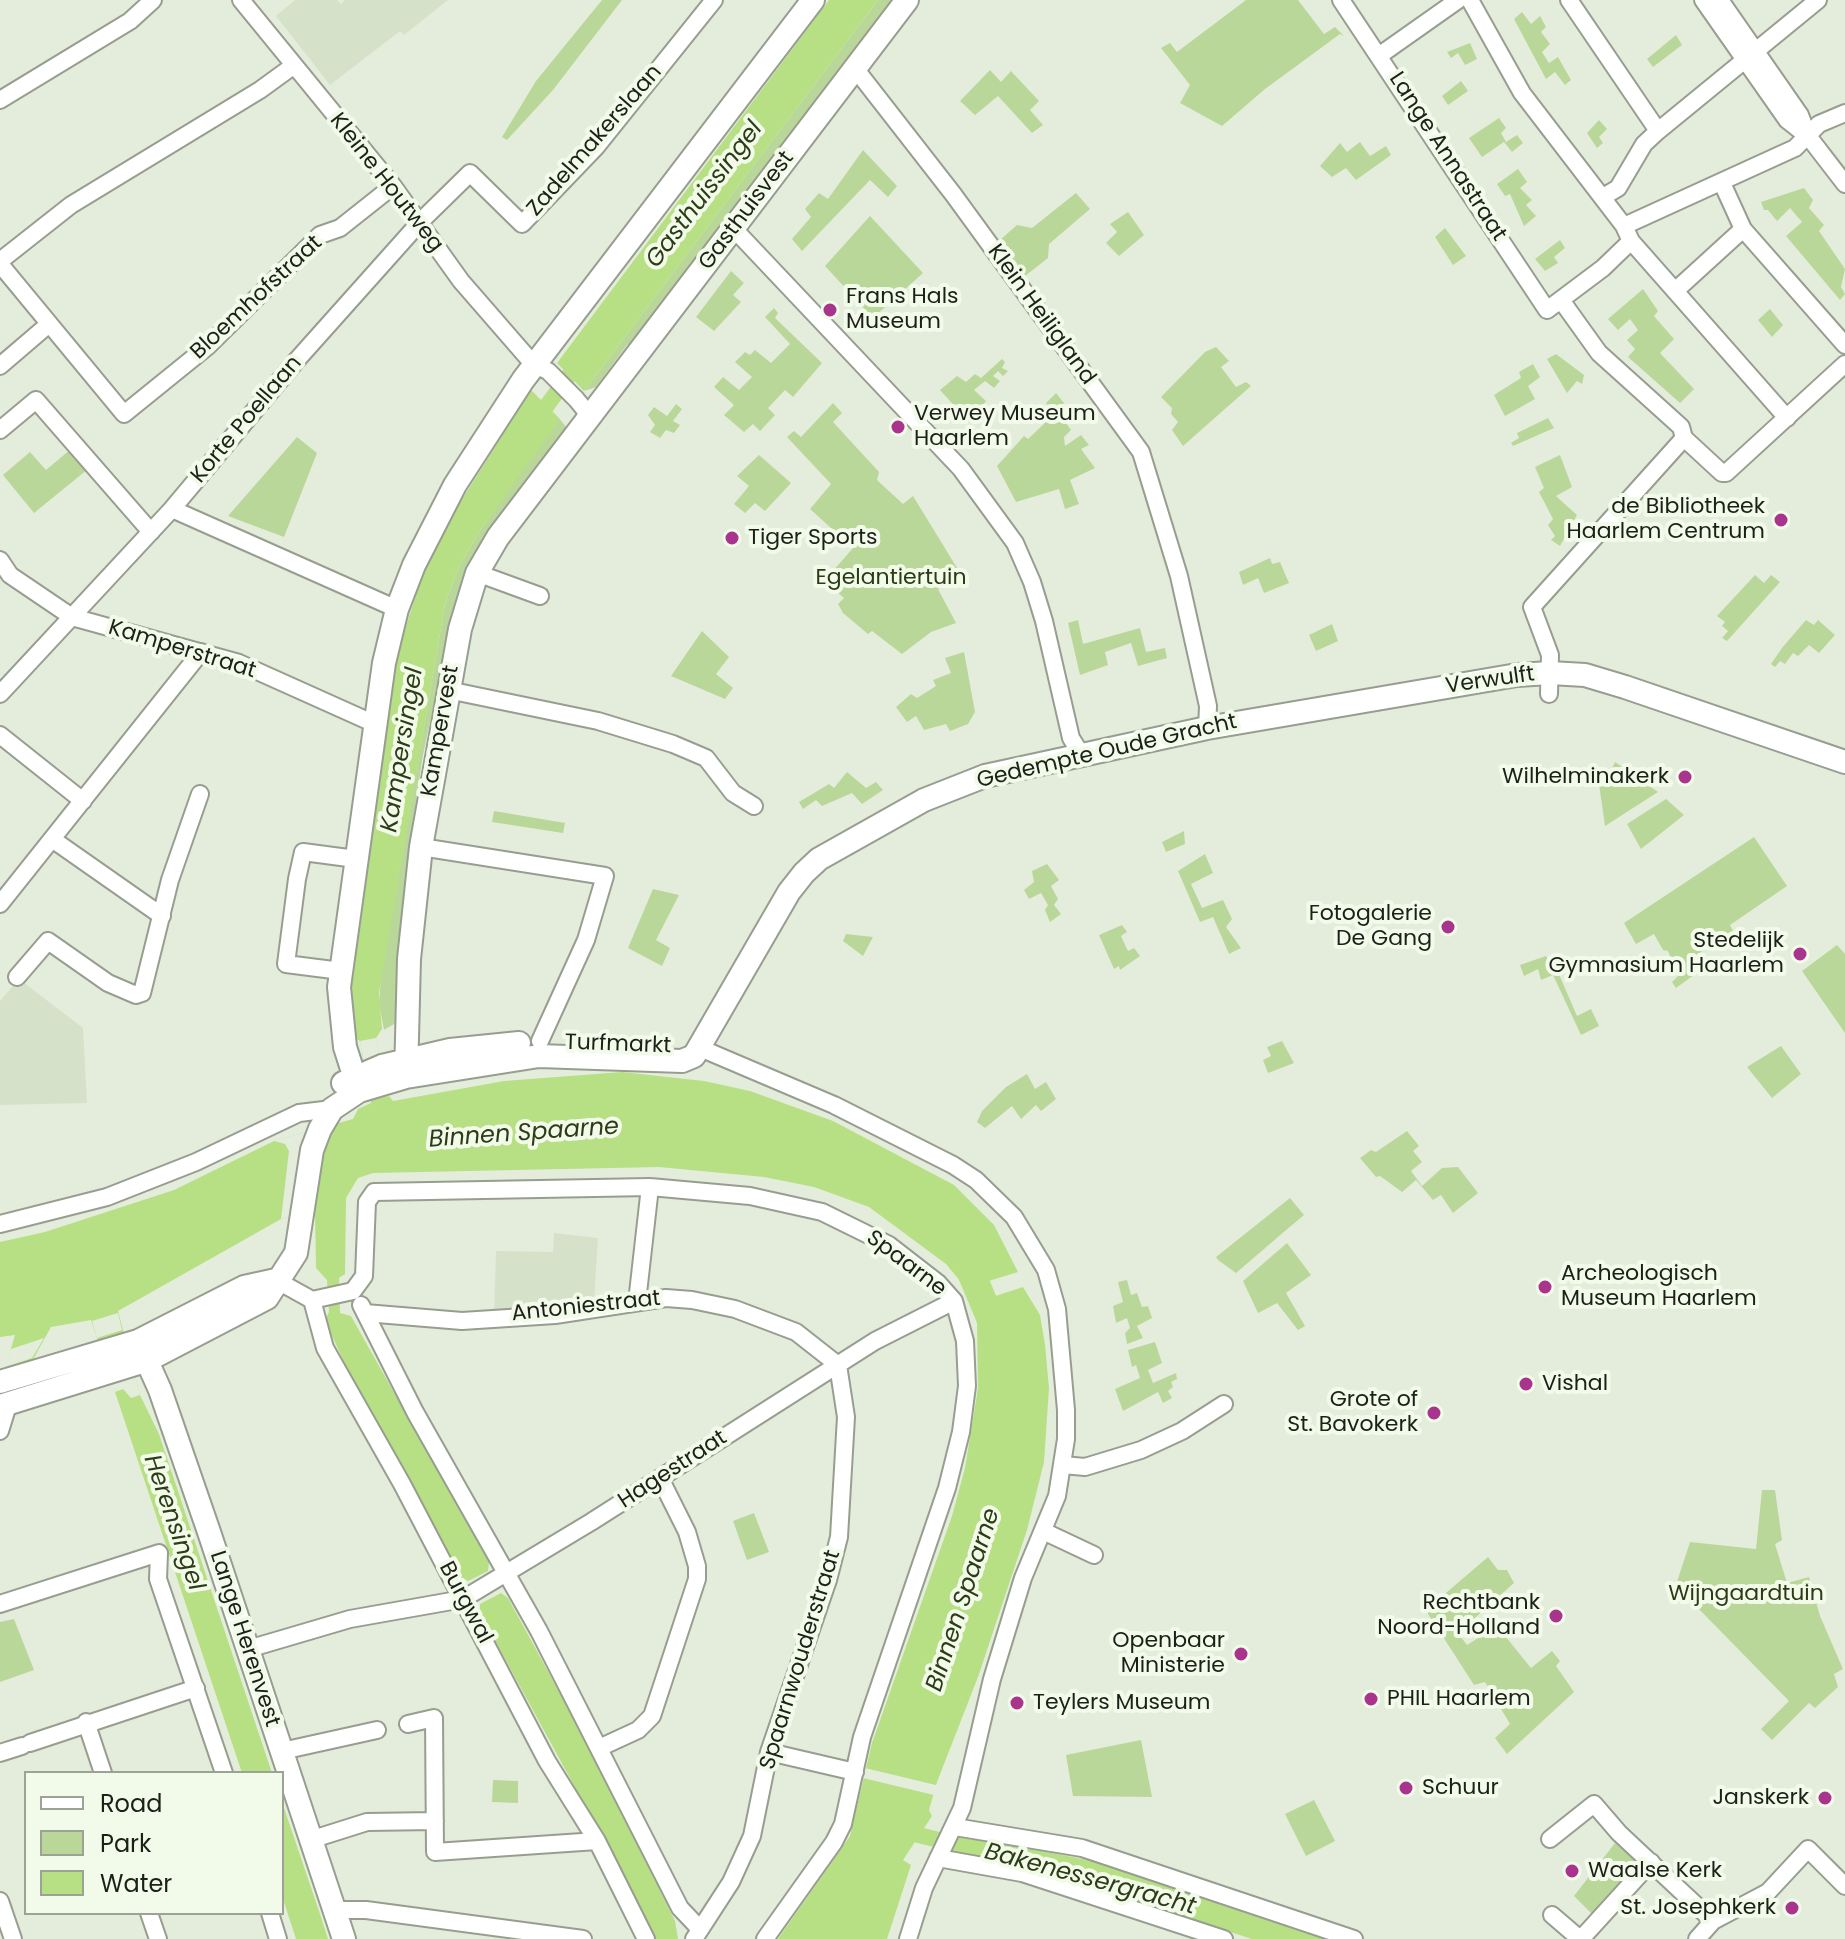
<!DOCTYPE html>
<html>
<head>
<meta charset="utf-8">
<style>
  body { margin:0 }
  #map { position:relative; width:1845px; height:1939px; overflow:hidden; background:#e4eddc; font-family:Poppins,sans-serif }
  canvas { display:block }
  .legend { position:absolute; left:24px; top:1771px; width:260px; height:144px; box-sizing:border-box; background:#f2fae9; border:2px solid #9da296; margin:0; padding:10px 14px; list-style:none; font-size:24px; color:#1d1f19 }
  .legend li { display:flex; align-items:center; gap:16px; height:40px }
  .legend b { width:40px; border:2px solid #9da296 }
</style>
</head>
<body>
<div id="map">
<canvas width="1845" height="1939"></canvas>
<ul class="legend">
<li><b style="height:10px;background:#fff"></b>Road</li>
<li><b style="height:22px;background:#bad79a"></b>Park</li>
<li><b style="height:22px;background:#b6e083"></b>Water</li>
</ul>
</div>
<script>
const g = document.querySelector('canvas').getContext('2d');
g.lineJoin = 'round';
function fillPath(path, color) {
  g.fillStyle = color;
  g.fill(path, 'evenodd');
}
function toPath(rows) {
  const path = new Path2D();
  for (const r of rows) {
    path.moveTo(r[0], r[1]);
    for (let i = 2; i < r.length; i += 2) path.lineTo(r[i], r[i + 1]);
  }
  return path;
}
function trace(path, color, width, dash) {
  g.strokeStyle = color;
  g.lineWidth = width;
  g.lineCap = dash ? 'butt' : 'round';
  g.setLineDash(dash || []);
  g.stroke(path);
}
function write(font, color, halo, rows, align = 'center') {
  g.font = font + ' Poppins,sans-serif';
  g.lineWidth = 8;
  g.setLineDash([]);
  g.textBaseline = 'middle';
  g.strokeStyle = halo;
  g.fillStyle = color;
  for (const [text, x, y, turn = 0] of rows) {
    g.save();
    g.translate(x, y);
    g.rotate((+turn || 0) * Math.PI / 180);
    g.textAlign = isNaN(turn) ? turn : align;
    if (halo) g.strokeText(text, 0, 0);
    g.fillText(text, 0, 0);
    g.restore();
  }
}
fillPath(toPath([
  [295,0,337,0,341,4,345,0,448,0,404,35,400,31,330,85,276,16],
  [19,979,83,1028,87,1103,0,1105,0,1001],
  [554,1233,598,1238,594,1301,494,1312,496,1251,553,1252]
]), '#d6e1ca');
fillPath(toPath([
  [602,0,622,0,553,90,507,140,502,137,536,81],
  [878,0,894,0,638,338,627,345,596,387,584,391],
  [1246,0,1298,0,1324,34,1335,27,1344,36,1340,34,1265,89,1222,126,1180,103,1190,85,1161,48,1170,43,1177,52],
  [1522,12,1531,24,1540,16,1546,27,1541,32,1550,44,1542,52,1549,63,1558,57,1571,80,1565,85,1555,72,1546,79,1514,19],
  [1676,35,1682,45,1653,67,1647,59],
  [1470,43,1477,59,1465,65,1458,53,1451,58,1447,52],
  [990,70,1001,82,1011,71,1039,101,1030,110,1043,125,1032,133,998,96,975,115,960,101],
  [1461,81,1468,91,1448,105,1442,96],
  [1499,118,1506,128,1501,133,1506,142,1517,135,1523,143,1512,152,1504,142,1482,157,1469,138],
  [1599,120,1607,129,1599,137,1603,143,1597,148,1587,133],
  [1360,142,1370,156,1386,146,1391,155,1356,180,1346,168,1332,177,1320,166,1340,143,1347,152],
  [863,150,897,186,888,197,870,180,802,251,792,239,811,217,805,209,819,193,828,199],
  [1518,169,1527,182,1520,188,1532,200,1526,205,1536,216,1524,226,1510,194,1505,196,1497,184],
  [1804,188,1813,200,1809,208,1824,225,1819,231,1845,269,1841,287,1845,294,1840,300,1786,236,1802,222,1790,208,1777,221,1768,210,1764,210,1761,202],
  [1076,193,1090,209,1049,244,1048,258,1025,276,1000,240,1017,225,1032,228],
  [1128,212,1144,235,1119,256,1106,243,1117,232,1110,224],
  [870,216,923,273,873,318,825,266],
  [1445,228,1466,256,1453,265,1435,237],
  [1560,240,1565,248,1554,257,1558,263,1545,271,1535,259],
  [731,271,744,283,733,295,741,302,714,331,696,317],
  [1643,289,1658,311,1654,316,1674,339,1660,353,1694,389,1680,403,1628,357,1635,349,1627,340,1638,330,1630,319,1618,330,1608,319],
  [774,308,778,313,775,318,822,363,793,397,785,390,768,408,775,415,760,431,753,424,744,432,724,415,734,405,714,387,723,377,739,390,752,377,735,362,745,352,750,355,755,350,771,363,790,344,765,317],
  [1770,309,1783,325,1772,337,1758,320],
  [1216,347,1229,361,1221,367,1236,387,1246,382,1251,386,1183,446,1172,430,1178,422,1171,414,1172,408,1161,397,1205,352],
  [1556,354,1584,375,1582,384,1577,381,1567,393,1547,359],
  [1002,359,1005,362,1002,368,1008,371,1003,376,998,371,993,376,1000,381,994,388,985,381,974,390,986,401,970,423,940,390,957,376,966,382,975,374,981,378],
  [1533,364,1540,377,1528,386,1535,399,1505,416,1494,395,1521,378,1519,372],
  [1056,393,1064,403,1058,412,1071,430,1064,437,1065,446,1081,435,1089,445,1081,449,1095,468,1070,480,1079,504,1065,509,1059,489,1016,502,997,466,1024,436,1028,439,1048,420,1046,415,1051,409,1046,403],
  [833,403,842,413,833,422,879,472,877,480,903,504,913,496,962,576,938,589,956,623,931,632,902,654,872,631,868,634,843,613,838,604,844,598,824,581,853,548,810,509,831,484,787,437,794,431,801,437],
  [676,404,682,409,673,421,680,425,674,433,666,430,660,438,650,432,655,425,648,415,654,407,667,416],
  [558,417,567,428,486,535,466,571,454,607,423,755,411,834,396,962,400,963,399,1014,394,1024,384,1030,379,1003,381,978,445,604,459,566,481,529],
  [1548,418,1554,428,1513,446,1511,443,1519,438,1517,433],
  [297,437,317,453,284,537,228,516],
  [71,449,88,469,34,513,3,475,30,452,46,470],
  [759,455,791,483,765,511,755,503,745,513,734,504,749,486,737,476],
  [1560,455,1572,487,1556,496,1577,515,1560,546,1551,540,1555,536,1548,525,1553,519,1539,492,1544,488,1535,467],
  [1270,558,1272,564,1280,562,1289,583,1264,593,1258,578,1243,585,1239,572],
  [1755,575,1764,583,1771,575,1780,582,1727,641,1722,638,1728,631,1722,626,1725,622,1717,616],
  [1078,620,1083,644,1140,628,1146,652,1165,648,1167,658,1138,666,1131,643,1105,652,1108,665,1080,675,1068,623],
  [1806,620,1814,625,1818,620,1835,635,1819,653,1809,645,1798,656,1793,653,1785,664,1780,661,1775,667,1771,664,1782,648],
  [1332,624,1338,641,1316,651,1309,635],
  [702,631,729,657,716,674,733,688,725,699,671,676],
  [964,652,975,712,968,724,950,731,946,724,924,730,916,716,907,722,896,707,911,694,917,698,936,686,933,680,951,673,945,658],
  [1615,762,1658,792,1605,826,1597,770,1611,771],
  [847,772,866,788,876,782,883,790,862,804,852,793,822,806,816,800,803,809,799,802,829,784,834,788],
  [1666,799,1684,815,1641,849,1627,824],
  [494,811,565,823,563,833,492,822],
  [1184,831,1185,844,1166,852,1162,842],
  [1754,837,1787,886,1730,925,1733,931,1690,959,1698,972,1676,988,1672,982,1678,976,1668,951,1663,950,1654,934,1636,944,1624,923],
  [1205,854,1213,873,1191,884,1202,908,1223,900,1232,919,1226,927,1241,948,1229,954,1213,917,1200,922,1178,871],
  [1047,864,1059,880,1051,886,1058,899,1054,905,1061,914,1050,922,1045,910,1048,905,1041,893,1029,899,1024,890,1034,882,1032,871],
  [653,889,679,895,656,940,670,948,662,966,628,948],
  [1122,925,1127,932,1121,936,1128,951,1134,948,1140,956,1120,970,1119,966,1114,969,1099,935],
  [846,934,873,937,863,956,843,941],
  [1837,945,1845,954,1845,1033,1802,971],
  [1546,956,1551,964,1572,959,1573,963,1558,972,1577,1016,1591,1009,1599,1026,1581,1035,1553,975,1541,980,1538,969,1524,976,1520,965],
  [1282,1041,1294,1063,1268,1073,1263,1060,1271,1056,1267,1047],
  [1781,1046,1801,1074,1772,1098,1747,1067],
  [1027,1074,1035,1089,1046,1082,1056,1099,1041,1111,1036,1105,1021,1119,1012,1106,985,1128,977,1122,982,1111,1006,1087],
  [1407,1131,1419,1146,1413,1151,1422,1162,1411,1171,1422,1186,1442,1168,1458,1167,1478,1193,1453,1213,1441,1195,1433,1200,1416,1180,1402,1192,1380,1176,1376,1177,1360,1158,1371,1150,1376,1152],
  [1290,1198,1304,1215,1285,1231,1236,1273,1218,1260,1216,1257],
  [1287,1243,1311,1275,1286,1293,1305,1326,1298,1330,1277,1303,1258,1313,1243,1281],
  [1127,1280,1131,1295,1137,1293,1142,1307,1148,1306,1152,1318,1137,1326,1143,1338,1127,1344,1125,1333,1130,1328,1127,1318,1116,1323,1113,1306,1123,1302,1118,1282],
  [1155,1342,1162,1363,1148,1370,1153,1383,1176,1373,1177,1379,1171,1382,1173,1387,1168,1391,1172,1398,1163,1403,1158,1392,1123,1411,1115,1389,1140,1378,1136,1365,1132,1367,1128,1350],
  [1762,1490,1775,1490,1782,1540,1775,1544,1787,1583,1809,1577,1820,1616,1843,1669,1834,1674,1838,1687,1815,1708,1809,1703,1772,1740,1761,1729,1789,1701,1693,1603,1670,1603,1690,1542,1756,1549],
  [754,1513,769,1552,747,1560,733,1521],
  [1488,1557,1498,1570,1507,1570,1514,1583,1458,1633,1467,1645,1497,1626,1531,1668,1552,1651,1560,1661,1556,1666,1574,1692,1507,1754,1495,1738,1510,1724,1485,1682,1474,1685,1438,1629,1443,1626,1438,1617,1432,1621,1426,1610],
  [14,1619,34,1670,0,1682,0,1622],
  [1141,1740,1152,1797,1073,1796,1066,1755],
  [493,1780,518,1781,518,1803,492,1802],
  [1314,1800,1335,1841,1306,1856,1285,1814],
  [1615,1843,1642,1866,1596,1918,1574,1896]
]), '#bad79a');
fillPath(toPath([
  [829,0,878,0,584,391,557,363],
  [531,390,558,417,557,423,481,529,459,566,445,604,379,993,382,1029,376,1038,389,1096,393,1101,504,1081,622,1072,704,1081,750,1091,833,1121,954,1185,994,1225,1018,1272,966,1288,946,1264,869,1207,814,1187,764,1177,659,1167,373,1173,358,1178,346,1198,345,1274,339,1278,340,1313,351,1316,489,1562,488,1571,468,1581,457,1574,353,1382,325,1320,329,1312,327,1280,316,1268,315,1210,281,1219,118,1311,140,1395,159,1434,272,1773,242,1773,91,1320,51,1327,0,1419,3,1376,15,1335,0,1337,0,1242,45,1232,174,1190,274,1141,353,1119,358,1109,371,1103,360,1041,353,1037,350,998,396,658,424,569,442,531],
  [1023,1287,1040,1315,1045,1345,1049,1388,1044,1462,1027,1530,978,1677,937,1782,929,1810,932,1816,903,1860,911,1865,887,1939,778,1939,850,1836,872,1743,952,1516,965,1468,978,1388,977,1323,971,1304],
  [501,1593,508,1598,598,1763,675,1921,678,1939,653,1939,614,1859,480,1613,480,1604],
  [282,1802,320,1914,328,1939,296,1939,282,1896],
  [974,1838,1114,1865,1335,1939,1252,1939,1047,1873,960,1852]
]), '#b6e083');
fillPath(toPath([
  [376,1038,389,1096,371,1100,360,1041],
  [335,1124,324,1144,315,1210,281,1219,289,1151,285,1144,274,1141],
  [118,1313,122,1330,97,1338,92,1321],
  [124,1335,140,1395,131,1398,123,1389,115,1392,98,1344],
  [44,1338,32,1358,5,1367,11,1349],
  [865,1768,940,1786,938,1796,863,1778]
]), '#e4eddc');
trace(toPath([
  [534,423,582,358],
  [902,1831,984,1851]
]), '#b6e083', 16);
trace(toPath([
  [962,1251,997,1334]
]), '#b6e083', 28);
const street = toPath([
  [241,0,393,186,461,281,534,365,548,371,576,399,585,410,587,422],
  [1341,0,1547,310,1603,268,1631,241],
  [1470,0,1522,93,1624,226,1631,241,1787,418],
  [1569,0,1658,131],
  [1703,0,1787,120,1806,135],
  [1720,0,1800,115,1808,136,1845,184],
  [1380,55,1458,0],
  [854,67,953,194,1141,452,1179,576,1208,706,1207,728],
  [0,100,130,21,153,0],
  [1722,183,1743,229,1845,345],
  [1603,197,1618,188,1644,144,1658,131,1818,0],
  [1624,226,1795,148,1819,124,1845,113],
  [735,230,961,469,1015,543,1032,582,1044,621,1071,738,1081,754],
  [0,261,71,205,260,90,293,66],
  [0,264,124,414,208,346,320,235,340,228,393,186],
  [1675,291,1743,229],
  [1561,300,1599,353,1681,427,1684,438,1722,473,1726,473,1845,364],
  [0,366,49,324],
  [0,430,36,400,151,532],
  [172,509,397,609],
  [0,560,10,575,72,617,239,663,375,724],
  [477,573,540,596],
  [448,690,598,721,673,744,706,758,733,793,754,806],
  [0,694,172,509,296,361,421,221,470,173,522,224,596,147,714,0],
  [1549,694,1550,655,1532,607,1684,438],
  [0,735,83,801],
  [52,839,162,916],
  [421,847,605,876,586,940,540,1041],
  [0,904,201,652],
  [341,971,286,964,297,879,303,852,356,859],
  [17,977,48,941,108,983,136,995,142,993,170,880,200,794],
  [700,1048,834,1105,953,1165,976,1180,1014,1217,1046,1270,1057,1309,1066,1410,1066,1439,1057,1496,1023,1578,992,1679,962,1808,924,1888,908,1939],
  [0,1224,107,1197,196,1162,299,1113,332,1109],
  [276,1280,312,1300,325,1348,402,1484,547,1761,597,1841,646,1939],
  [353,1291,364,1276,367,1202,374,1192,650,1187,750,1196,822,1212,889,1245,938,1283,954,1301,965,1341,967,1386,961,1432,947,1488,862,1737,843,1824,834,1842,765,1939],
  [312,1300,353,1291],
  [637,1302,650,1187],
  [361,1305,415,1412,539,1631,680,1908,699,1928],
  [365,1313,462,1321,555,1315,666,1298,692,1300,735,1309,796,1332,838,1365,846,1417,839,1537,828,1580,769,1752,752,1836,731,1882,694,1939],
  [0,1431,8,1405],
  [1063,1465,1085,1467,1141,1450,1182,1431,1224,1404],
  [1043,1531,1094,1555],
  [0,1604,159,1553,158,1579,224,1773],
  [248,1649,350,1619,463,1599,591,1522,875,1341,954,1301],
  [86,1722,103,1773],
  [408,1724,434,1718,435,1852,597,1841],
  [30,1743,196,1688],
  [599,1748,638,1730,652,1716,697,1579,697,1566,687,1532,660,1478],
  [282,1751,377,1730],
  [769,1752,855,1772],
  [0,1753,22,1746],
  [955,1827,1082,1848,1354,1939],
  [1550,1839,1594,1804,1619,1833,1713,1921],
  [310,1840,367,1822,435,1821],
  [938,1858,1022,1873,1224,1939],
  [0,1901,13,1939],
  [335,1910,366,1910,583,1939],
  [149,1913,158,1939],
  [270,1913,278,1939],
  [1552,1915,1580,1939],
  [1581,1939,1651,1862],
  [1697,1939,1713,1921,1768,1892,1808,1849,1845,1886]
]);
const secondary = toPath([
  [406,1077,409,959,421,847,460,629,477,573,498,537,907,0],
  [343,1083,382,1066,450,1050,519,1043],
  [359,1091,345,1047,339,987,384,663,397,609,414,565,455,485,523,380,813,0],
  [138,1341,160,1390,209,1532,344,1939],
  [0,1382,138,1341,244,1287,276,1280],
  [0,1406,148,1360,267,1298,296,1253,312,1150,320,1129,332,1109,359,1091,406,1077,539,1056,682,1061,694,1056,789,892,804,873,819,859,924,800,985,776,1207,728,1517,675,1550,673,1585,675,1625,687,1845,762]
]);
trace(street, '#979e8f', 20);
trace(secondary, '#979e8f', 26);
trace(street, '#fff', 16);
trace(secondary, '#fff', 22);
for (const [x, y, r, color] of [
  [830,310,8,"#a9348e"],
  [898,427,8,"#a9348e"],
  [1781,520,8,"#a9348e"],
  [732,538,8,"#a9348e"],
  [1685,777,8,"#a9348e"],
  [1448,927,8,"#a9348e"],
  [1800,954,8,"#a9348e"],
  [1545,1287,8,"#a9348e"],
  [1526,1384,8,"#a9348e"],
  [1434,1413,8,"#a9348e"],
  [1556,1616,8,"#a9348e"],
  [1241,1654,8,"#a9348e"],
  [1371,1699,8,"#a9348e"],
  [1017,1703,8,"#a9348e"],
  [1406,1788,8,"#a9348e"],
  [1825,1798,8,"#a9348e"],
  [1572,1871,8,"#a9348e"],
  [1792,1908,8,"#a9348e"]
]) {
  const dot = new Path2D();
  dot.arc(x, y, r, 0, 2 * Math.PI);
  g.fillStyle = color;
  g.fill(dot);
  trace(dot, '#f2fae9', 3);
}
write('22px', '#1d1f19', '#f2fae9', [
  ["Zadelmakerslaan",595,141,-49],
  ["Lange Annastraat",1447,157,57],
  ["Kleine Houtweg",386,183,52],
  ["Gasthuisvest",747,211,-53],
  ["Bloemhofstraat",257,298,-43],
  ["Klein Heiligland",1041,315,54],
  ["Korte Poellaan",247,420,-50],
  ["Kamperstraat",182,650,17],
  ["Verwulft",1490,681,-8],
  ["Kampervest",441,731,-80],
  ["Gedempte Oude Gracht",1107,752,-13],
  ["Turfmarkt",618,1045,2],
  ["Spaarne",906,1264,37],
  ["Antoniestraat",586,1307,-6],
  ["Hagestraat",673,1470,-33],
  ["Burgwal",465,1603,62],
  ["Lange Herenvest",244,1639,72],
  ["Spaarnwouderstraat",801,1660,-73]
]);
write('22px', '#1d1f19', '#f2fae9', [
  ["Frans Hals",846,297],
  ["Museum",846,322],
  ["Verwey Museum",914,414],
  ["Haarlem",914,439],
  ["de Bibliotheek",1765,507,"right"],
  ["Haarlem Centrum",1765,532,"right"],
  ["Tiger Sports",748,538],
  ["Wilhelminakerk",1669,777,"right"],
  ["Fotogalerie",1432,914,"right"],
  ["De Gang",1432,939,"right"],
  ["Stedelijk",1784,941,"right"],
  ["Gymnasium Haarlem",1784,966,"right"],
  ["Archeologisch",1561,1274],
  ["Museum Haarlem",1561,1299],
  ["Vishal",1542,1384],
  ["Grote of",1418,1400,"right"],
  ["St. Bavokerk",1418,1425,"right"],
  ["Rechtbank",1540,1603,"right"],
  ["Noord-Holland",1540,1628,"right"],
  ["Openbaar",1225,1641,"right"],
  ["Ministerie",1225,1666,"right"],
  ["PHIL Haarlem",1387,1699],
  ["Teylers Museum",1033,1703],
  ["Schuur",1422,1788],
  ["Janskerk",1809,1798,"right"],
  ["Waalse Kerk",1588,1871],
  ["St. Josephkerk",1776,1908,"right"]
], 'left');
write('22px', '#2b3b15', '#f2fae9', [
  ["Egelantiertuin",891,578],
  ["Wijngaardtuin",1746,1594]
]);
write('italic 24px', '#2c3c17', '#f2fae9', [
  ["Gasthuissingel",705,195,-53],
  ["Kampersingel",403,750,-81],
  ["Binnen Spaarne",524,1134,-4],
  ["Herensingel",173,1523,71],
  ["Binnen Spaarne",964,1600,-72],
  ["Bakenessergracht",1090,1880,15]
]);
</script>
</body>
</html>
